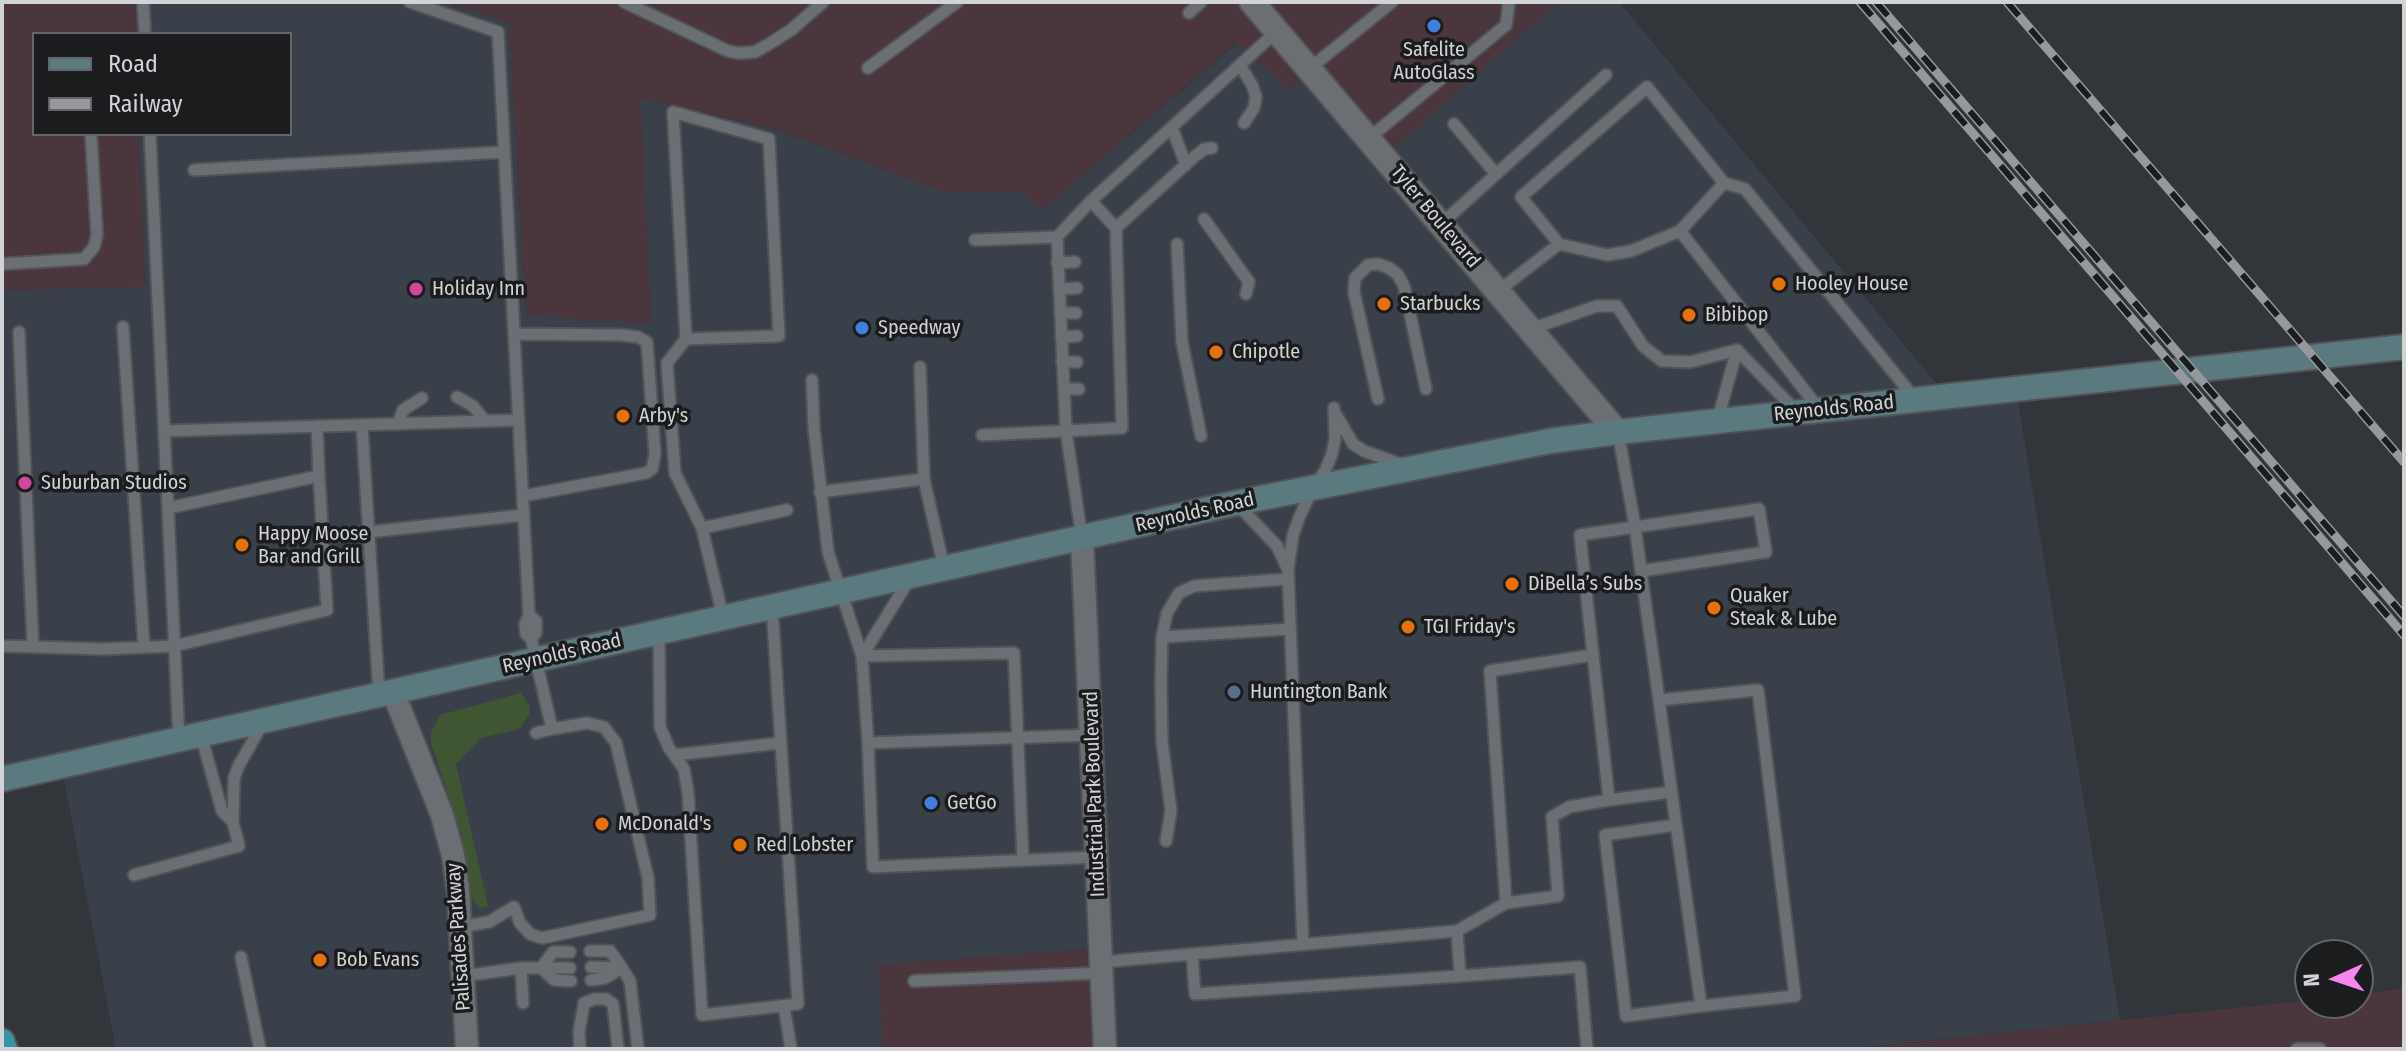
<!DOCTYPE html>
<html>
<head>
<meta charset="utf-8">
<style>
  body { margin:0 }
  #map { position:relative; width:2406px; height:1051px; overflow:hidden; background:#323539; font-family:"Fira Sans Condensed",sans-serif }
  canvas { display:block }
  .frame { position:absolute; inset:0; border:4px solid #d1d3d6; pointer-events:none }
  .legend { position:absolute; left:32px; top:32px; width:260px; height:104px; box-sizing:border-box; background:#1b1c1e; border:2px solid #646568; margin:0; padding:10px 14px; list-style:none; font-size:24px; color:#d1d3d6 }
  .legend li { display:flex; align-items:center; gap:16px; height:40px }
  .legend b { width:40px; border:2px solid #646568 }
  .north { position:absolute; left:2294px; top:939px; width:80px; height:80px; box-sizing:border-box; background:#1b1c1e; border:2px solid #646568; border-radius:50%; rotate:267deg; font-size:22px; font-weight:700; line-height:32px; text-align:center; color:#d1d3d6 }
  .north::after { content:''; display:block; margin:auto; width:28px; height:36px; background:#f688ed; clip-path:polygon(50% 0,100% 100%,50% 72%,0 100%) }
</style>
</head>
<body>
<div id="map">
<canvas width="2406" height="1051"></canvas>
<div class="frame"></div>
<ul class="legend">
<li><b style="height:10px;background:#5b7a80"></b>Road</li>
<li><b style="height:10px;background:#96989b"></b>Railway</li>
</ul>
<div class="north">N</div>
</div>
<script>
const g = document.querySelector('canvas').getContext('2d');
g.lineJoin = 'round';
function fillPath(path, color) {
  g.fillStyle = color;
  g.fill(path, 'evenodd');
}
function toPath(rows) {
  const path = new Path2D();
  for (const r of rows) {
    path.moveTo(r[0], r[1]);
    for (let i = 2; i < r.length; i += 2) path.lineTo(r[i], r[i + 1]);
  }
  return path;
}
function trace(path, color, width, dash) {
  g.strokeStyle = color;
  g.lineWidth = width;
  g.lineCap = dash ? 'butt' : 'round';
  g.setLineDash(dash || []);
  g.stroke(path);
}
function write(font, color, halo, rows, align = 'center') {
  g.font = font + ' "Fira Sans Condensed",sans-serif';
  g.lineWidth = 7;
  g.setLineDash([]);
  g.textBaseline = 'middle';
  g.strokeStyle = halo;
  g.fillStyle = color;
  for (const [text, x, y, turn = 0] of rows) {
    g.save();
    g.translate(x, y);
    g.rotate((+turn || 0) * Math.PI / 180);
    g.textAlign = isNaN(turn) ? turn : align;
    if (halo) g.strokeText(text, 0, 0);
    g.fillText(text, 0, 0);
    g.restore();
  }
}
fillPath(toPath([
  [135,2,445,2,509,23,526,315,651,323,640,98,778,130,941,191,1023,192,1041,211,1238,42,1288,89,1327,70,1394,147,1559,2,1619,2,1941,389,1532,436,2,772,2,290,145,286,139,134,290,134,290,34,136,34],
  [2017,396,2120,1020,1851,1049,1115,1049,1092,545,1402,479,1595,443],
  [1076,548,1087,949,879,965,883,1049,116,1049,63,775]
]), '#3a4049');
fillPath(toPath([
  [2,2,135,2,136,34,34,34,34,134,139,134,145,287,2,290],
  [445,2,1559,2,1394,148,1327,70,1288,89,1237,42,1041,211,1023,192,941,191,779,130,641,98,651,324,526,315,509,23],
  [1087,949,1092,1049,883,1049,878,965],
  [2404,989,2404,1049,1851,1049,2310,1000,2310,1003,2358,1003,2358,994]
]), '#4a363c');
fillPath(toPath([
  [521,693,530,707,529,715,521,727,515,730,481,738,456,764,488,906,481,908,472,899,462,836,431,743,431,733,440,715]
]), '#405632');
const service = toPath([
  [143,2,145,34],
  [410,2,498,32,529,615],
  [624,2,728,51,738,53,755,52,769,44,791,30,823,2],
  [1189,13,1201,2],
  [1240,65,1252,85,1256,97,1254,108,1244,123],
  [868,68,957,2],
  [1309,69,1392,2],
  [1454,124,1496,174],
  [1172,128,1186,165],
  [150,134,179,740],
  [1368,139,1506,25,1509,2],
  [1198,154,1204,149,1212,148],
  [194,170,504,152],
  [1091,201,1057,237,1066,431,1122,428,1116,228,1091,201,1277,31],
  [1204,219,1249,282,1246,294],
  [1441,224,1606,75],
  [1116,228,1195,156],
  [1680,231,1631,251,1607,255,1585,250,1559,244,1521,197,1647,87,1724,183],
  [975,240,1057,237],
  [1177,244,1182,342,1201,436],
  [1057,263,1075,262],
  [2,264,84,259,94,247,97,235,91,134],
  [1059,289,1077,288],
  [1498,291,1559,244],
  [1060,313,1076,313],
  [123,327,144,647],
  [1531,329,1597,306,1617,306,1643,346,1662,361,1690,362,1737,350],
  [19,332,33,647],
  [514,334,621,335,638,337,647,342,655,454,652,469,646,473,523,496],
  [1061,337,1077,336],
  [686,339,673,112,769,139,779,336,686,339,667,363,675,473,702,528,723,617],
  [1737,350,1798,413],
  [1062,362,1077,362],
  [920,367,924,479,944,568],
  [812,380,814,429,828,552,862,656,909,580],
  [1064,389,1079,389],
  [457,397,473,406,485,421],
  [1378,399,1354,292,1355,278,1368,265,1378,264,1389,268,1398,275,1404,286,1426,389],
  [1820,410,1680,231,1724,183,1745,189,1916,400],
  [1337,416,1353,444,1364,451,1403,465],
  [1717,422,1737,350],
  [398,424,403,410,422,398],
  [362,425,379,694],
  [317,426,319,476],
  [164,431,519,420],
  [1618,432,1635,526,1641,571,1659,700,1701,1006,1795,996,1758,690,1659,700],
  [982,435,1066,431,1082,538],
  [820,492,924,479],
  [1236,503,1277,546,1287,568],
  [702,528,787,510],
  [323,537,524,515],
  [659,633,660,727,669,748,684,769,688,793,702,1015,798,1004,772,607],
  [1162,637,1289,629],
  [531,638,536,633,536,621,529,615,525,624,526,634,531,638,552,729,536,733],
  [2,646,104,649,174,646,327,610,319,476,168,508],
  [1593,655,1580,535,1759,509,1766,552,1641,571],
  [201,735,222,811,233,822],
  [868,743,1092,735],
  [675,755,780,743],
  [1609,800,1671,792],
  [1676,825,1605,835,1626,1016,1701,1006],
  [1166,841,1171,811,1162,741,1161,683,1162,637,1167,613,1179,593,1194,586,1288,579],
  [1023,859,1014,653,862,656,868,743,873,867,1097,857],
  [134,875,239,846,233,822,234,778,239,765,263,723],
  [460,927,489,922,514,907,520,923,530,934,542,938,650,915,648,878,616,743,604,727,587,723,552,729],
  [1303,943,1288,570,1293,535,1299,518,1314,486,1325,471,1332,454,1335,439,1334,408],
  [590,951,610,951,622,968,605,978,591,980],
  [570,952,553,952,541,968,554,980,571,981],
  [1192,954,1195,994,1460,976,1457,931],
  [241,957,260,1049],
  [1102,962,1457,931,1506,903,1558,896,1552,817,1569,807,1609,800,1593,655,1490,671,1506,903],
  [591,967,622,968,630,981,638,1049],
  [521,968,523,1003],
  [463,976,521,968,570,968],
  [1460,976,1580,967,1587,1049],
  [914,981,1102,973],
  [784,1006,791,1049],
  [580,1049,579,1032,584,1003,595,999,606,999,613,1004,618,1049],
  [2297,1049,2320,1049]
]);
const minor = toPath([
  [1082,539,1105,1049],
  [393,692,442,815,453,855,458,890,467,1049]
]);
const tertiary = toPath([
  [1252,2,1617,432]
]);
const secondary = toPath([
  [2,779,1236,503,1550,441,1617,432,2404,347]
]);
const motorway = toPath([
  [2,1041,5,1049]
]);
trace(service, '#515357', 15);
trace(minor, '#515357', 26);
trace(tertiary, '#515357', 28);
trace(secondary, '#515357', 28);
trace(motorway, '#515357', 28);
trace(service, '#6b6e72', 11);
trace(minor, '#6b6e72', 22);
trace(tertiary, '#6b6e72', 24);
trace(secondary, '#5b7a80', 24);
trace(motorway, '#3595a0', 24);
const rail = toPath([
  [1860,2,2404,635],
  [1876,2,2404,616],
  [2007,2,2404,462]
]);
trace(rail, '#96989b', 9);
trace(rail, '#1b1c1e', 6, [18]);
for (const [x, y, r, color] of [
  [1434,26,8,"#3f7fe0"],
  [1779,284,8,"#e8710a"],
  [416,289,8,"#d1479c"],
  [1384,304,8,"#e8710a"],
  [1689,315,8,"#e8710a"],
  [862,328,8,"#3f7fe0"],
  [1216,352,8,"#e8710a"],
  [623,416,8,"#e8710a"],
  [25,483,8,"#d1479c"],
  [242,545,8,"#e8710a"],
  [1512,584,8,"#e8710a"],
  [1714,608,8,"#e8710a"],
  [1408,627,8,"#e8710a"],
  [1234,692,8,"#5c6f8a"],
  [931,803,8,"#3f7fe0"],
  [602,824,8,"#e8710a"],
  [740,845,8,"#e8710a"],
  [320,960,8,"#e8710a"]
]) {
  const dot = new Path2D();
  dot.arc(x, y, r, 0, 2 * Math.PI);
  g.fillStyle = color;
  g.fill(dot);
  trace(dot, '#1b1c1e', 3);
}
write('20px', '#d1d3d6', '#1b1c1e', [
  ["Safelite",1434,50,"center"],
  ["AutoGlass",1434,73,"center"],
  ["Hooley House",1795,284],
  ["Holiday Inn",432,289],
  ["Starbucks",1400,304],
  ["Bibibop",1705,315],
  ["Speedway",878,328],
  ["Chipotle",1232,352],
  ["Arby's",639,416],
  ["Suburban Studios",41,483],
  ["Happy Moose",258,534],
  ["Bar and Grill",258,557],
  ["DiBella’s Subs",1528,584],
  ["Quaker",1730,596],
  ["Steak & Lube",1730,619],
  ["TGI Friday's",1424,627],
  ["Huntington Bank",1250,692],
  ["GetGo",947,803],
  ["McDonald's",618,824],
  ["Red Lobster",756,845],
  ["Bob Evans",336,960]
], 'left');
write('20px', '#d1d3d6', '#1b1c1e', [
  ["Tyler Boulevard",1435,217,50],
  ["Reynolds Road",1834,409,-6],
  ["Reynolds Road",1195,513,-13],
  ["Reynolds Road",562,654,-13],
  ["Industrial Park Boulevard",1095,794,-92],
  ["Palisades Parkway",459,937,-94]
]);
</script>
</body>
</html>
